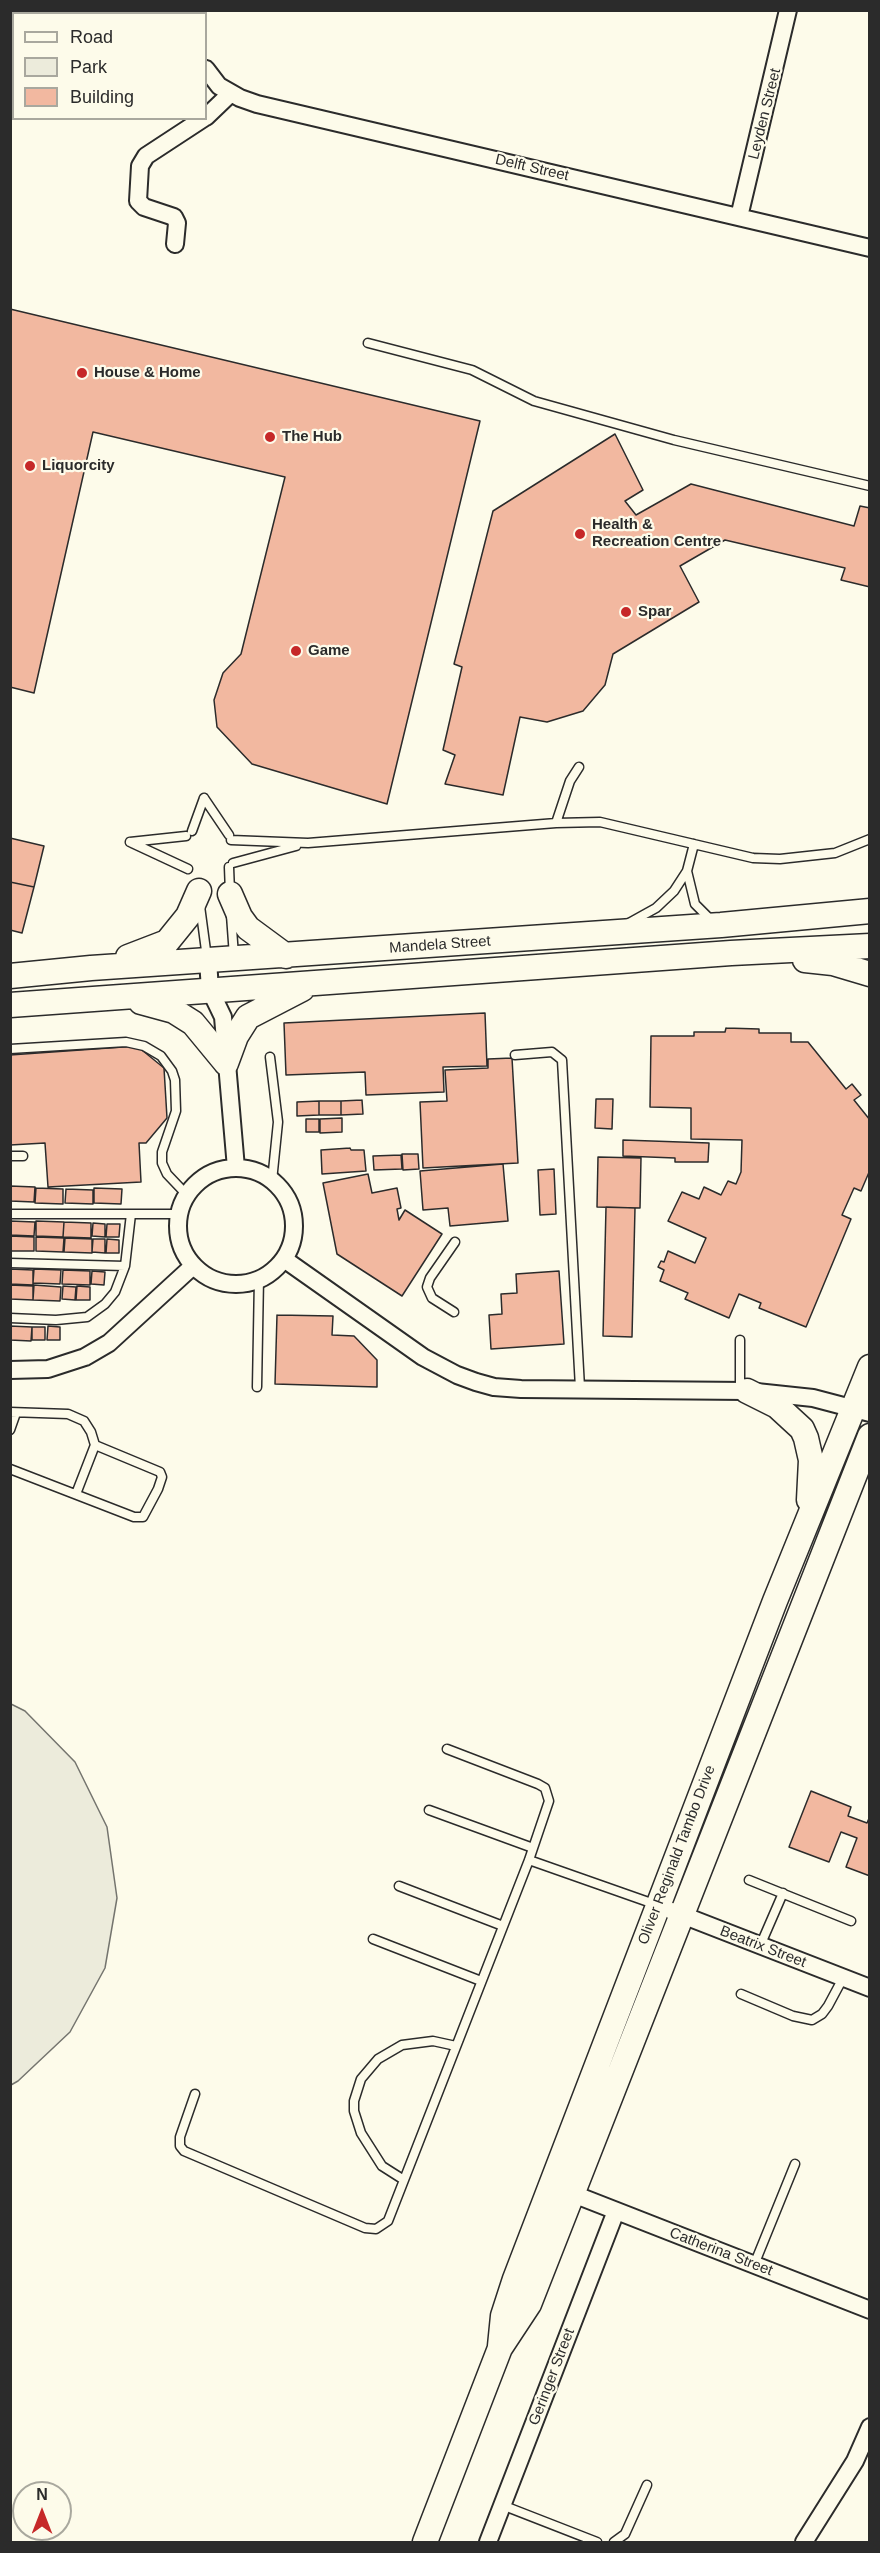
<!DOCTYPE html>
<html>
<head>
<meta charset="utf-8">
<style>
  body { margin:0 }
  #map { position:relative; width:880px; height:2553px; overflow:hidden; background:#fdfbea; font-family:Helvetica,sans-serif }
  canvas { display:block }
  .frame { position:absolute; inset:0; border:12px solid #2b2b2b; pointer-events:none }
  .legend { position:absolute; left:12px; top:12px; width:195px; height:108px; box-sizing:border-box; background:#fdfbea; border:2px solid #a9a89e; margin:0; padding:8px 10px; list-style:none; font-size:18px; color:#2b2b2b }
  .legend li { display:flex; align-items:center; gap:12px; height:30px }
  .legend b { width:30px; border:2px solid #a9a89e }
  .north { position:absolute; left:12px; top:2481px; width:60px; height:60px; box-sizing:border-box; background:#fdfbea; border:2px solid #a9a89e; border-radius:50%; rotate:0deg; font-size:16px; font-weight:700; line-height:24px; text-align:center; color:#2b2b2b }
  .north::after { content:''; display:block; margin:auto; width:21px; height:27px; background:#c62828; clip-path:polygon(50% 0,100% 100%,50% 72%,0 100%) }
</style>
</head>
<body>
<div id="map">
<canvas width="880" height="2553"></canvas>
<div class="frame"></div>
<ul class="legend">
<li><b style="height:8px;background:#fdfbea"></b>Road</li>
<li><b style="height:16px;background:#ecebdb"></b>Park</li>
<li><b style="height:16px;background:#f2b8a0"></b>Building</li>
</ul>
<div class="north">N</div>
</div>
<script>
const g = document.querySelector('canvas').getContext('2d');
g.lineJoin = 'round';
function fillPath(path, color) {
  g.fillStyle = color;
  g.fill(path, 'evenodd');
}
function toPath(rows) {
  const path = new Path2D();
  for (const r of rows) {
    if (r.length === 3) {
      path.moveTo(r[0] + r[2], r[1]);
      path.arc(r[0], r[1], r[2], 0, 2 * Math.PI);
      continue;
    }
    path.moveTo(r[0], r[1]);
    for (let i = 2; i < r.length; i += 2) path.lineTo(r[i], r[i + 1]);
  }
  return path;
}
function trace(path, color, width, dash) {
  g.strokeStyle = color;
  g.lineWidth = width;
  g.lineCap = dash ? 'butt' : 'round';
  g.setLineDash(dash || []);
  g.stroke(path);
}
function write(font, color, halo, rows, align = 'center') {
  g.font = font + ' Helvetica,sans-serif';
  g.lineWidth = 4.5;
  g.setLineDash([]);
  g.textBaseline = 'middle';
  g.strokeStyle = halo;
  g.fillStyle = color;
  for (const [text, x, y, turn = 0] of rows) {
    g.save();
    g.translate(x, y);
    g.rotate((+turn || 0) * Math.PI / 180);
    g.textAlign = isNaN(turn) ? turn : align;
    if (halo) g.strokeText(text, 0, 0);
    g.fillText(text, 0, 0);
    g.restore();
  }
}
const green = toPath([
  [11,1704,25,1711,75,1762,107,1827,117,1898,105,1968,70,2032,18,2081,11,2085,11,1704]
]);
fillPath(green, '#ecebdb');
trace(green, '#74746e', 1.5);
const building = toPath([
  [10,309,480,421,387,804,252,764,217,727,214,700,223,673,241,654,285,477,93,432,34,693,10,687,10,309],
  [615,434,643,490,625,501,636,515,691,484,854,526,860,506,870,508,870,587,841,580,845,568,725,540,680,566,699,602,613,654,605,685,583,711,547,722,520,717,503,795,445,784,455,755,443,750,462,667,454,664,493,511,615,434],
  [10,838,44,846,34,887,10,882,10,838],
  [10,882,34,887,22,933,10,930,10,882],
  [485,1013,487,1066,443,1067,444,1092,366,1095,365,1072,286,1075,284,1023,485,1013],
  [726,1028,759,1029,759,1033,791,1033,791,1042,808,1042,846,1089,852,1084,861,1095,854,1100,870,1120,870,1170,861,1191,854,1188,842,1215,851,1219,806,1327,759,1308,761,1303,739,1294,729,1318,685,1299,688,1293,660,1281,664,1270,658,1267,661,1261,664,1262,668,1251,695,1263,706,1238,668,1221,682,1192,699,1199,704,1187,721,1195,728,1181,736,1184,741,1172,742,1140,691,1139,691,1108,650,1107,651,1036,694,1036,694,1032,725,1032,726,1028],
  [137,1046,164,1068,167,1118,146,1143,139,1143,141,1182,48,1187,45,1143,10,1145,10,1055,137,1046],
  [512,1058,518,1163,423,1168,420,1102,447,1101,445,1070,488,1068,488,1059,512,1058],
  [596,1099,613,1099,612,1129,595,1128,596,1099],
  [362,1100,363,1114,341,1115,341,1101,362,1100],
  [319,1101,319,1115,297,1116,297,1102,319,1101],
  [319,1101,341,1101,341,1115,319,1115,319,1101],
  [342,1118,342,1132,320,1133,320,1119,342,1118],
  [306,1119,319,1119,319,1132,306,1132,306,1119],
  [623,1140,709,1143,708,1162,675,1162,675,1158,623,1156,623,1140],
  [350,1148,351,1150,364,1150,366,1171,322,1174,321,1150,350,1148],
  [402,1154,418,1154,419,1169,403,1170,402,1154],
  [401,1155,402,1169,374,1170,373,1156,401,1155],
  [598,1157,641,1158,640,1208,597,1207,598,1157],
  [503,1164,508,1221,450,1226,448,1208,423,1210,420,1171,503,1164],
  [554,1169,556,1214,540,1215,538,1170,554,1169],
  [368,1174,372,1193,397,1188,401,1208,397,1209,399,1220,405,1210,442,1234,402,1296,337,1254,323,1183,368,1174],
  [10,1186,35,1187,34,1202,10,1201,10,1186],
  [36,1188,63,1189,63,1204,35,1203,36,1188],
  [94,1188,122,1189,121,1204,94,1203,94,1188],
  [66,1189,93,1190,93,1204,65,1203,66,1189],
  [606,1207,635,1208,632,1337,603,1336,606,1207],
  [10,1221,35,1222,34,1236,10,1235,10,1221],
  [36,1221,64,1222,63,1237,36,1236,36,1221],
  [64,1222,91,1223,91,1238,63,1237,64,1222],
  [93,1223,105,1224,105,1237,92,1236,93,1223],
  [107,1224,120,1224,119,1237,106,1237,107,1224],
  [10,1236,34,1237,34,1251,10,1251,10,1236],
  [36,1237,64,1238,63,1252,36,1251,36,1237],
  [65,1238,92,1239,92,1253,64,1252,65,1238],
  [93,1239,105,1239,105,1253,92,1252,93,1239],
  [107,1239,119,1240,119,1253,106,1253,107,1239],
  [10,1269,33,1270,33,1285,10,1284,10,1269],
  [34,1269,61,1270,60,1284,33,1283,34,1269],
  [63,1270,90,1271,90,1285,62,1284,63,1270],
  [92,1271,105,1272,104,1285,91,1284,92,1271],
  [559,1271,564,1344,491,1349,489,1315,502,1314,501,1294,517,1293,516,1274,559,1271],
  [10,1285,33,1286,33,1300,10,1299,10,1285],
  [34,1285,61,1287,60,1301,33,1300,34,1285],
  [63,1286,76,1287,75,1300,62,1299,63,1286],
  [77,1286,90,1287,90,1300,76,1300,77,1286],
  [277,1315,333,1316,332,1335,354,1336,377,1360,377,1387,275,1384,277,1315],
  [10,1326,32,1327,31,1341,10,1340,10,1326],
  [48,1326,60,1327,60,1340,47,1340,48,1326],
  [32,1327,45,1327,45,1340,32,1340,32,1327],
  [811,1791,851,1807,848,1816,867,1823,870,1816,870,1876,846,1867,857,1838,841,1832,829,1862,789,1847,811,1791]
]);
fillPath(building, '#f2b8a0');
trace(building, '#2b2b2b', 1.5);
const lane = toPath([
  [368,343,472,370,534,401,674,440,870,486],
  [204,798,229,835],
  [556,823,570,781,579,767],
  [192,831,204,798],
  [231,840,308,843,556,823,600,822,753,858,780,859,835,853,870,839],
  [130,842,188,869],
  [130,842,186,836],
  [233,863,296,846],
  [229,867,230,893],
  [687,871,695,904,710,919],
  [200,906,207,958],
  [231,915,234,956],
  [629,923,656,908,674,891,687,871,694,844],
  [10,1049,126,1042,144,1046,161,1056,172,1071,175,1080,176,1111,162,1152,162,1163,167,1174,187,1195],
  [515,1055,552,1052,562,1060,580,1388],
  [270,1057,278,1122,272,1181],
  [10,1156,23,1156],
  [10,1214,179,1214],
  [10,1263,125,1266,131,1214],
  [454,1312,432,1298,427,1287,430,1278,455,1242],
  [10,1318,56,1320,87,1317,105,1304,115,1292,125,1266],
  [740,1340,740,1390],
  [257,1387,259,1278],
  [10,1412,68,1414,84,1421,91,1432,95,1445,76,1494],
  [10,1430,16,1413],
  [10,1469,134,1517,143,1517,158,1489,162,1477,160,1472,95,1445],
  [429,1810,533,1848],
  [529,1860,657,1905],
  [749,1880,851,1921],
  [399,1886,503,1926],
  [373,1939,481,1981],
  [760,1946,783,1893],
  [741,1994,793,2016,812,2020,822,2014,828,2006,843,1978],
  [195,2094,180,2137,180,2146,184,2151,365,2228,376,2229,388,2221,529,1860,549,1801,545,1788,538,1784,447,1749],
  [404,2180,382,2166,361,2133,354,2111,354,2101,361,2079,378,2059,402,2045,433,2041,456,2046],
  [754,2265,795,2164],
  [502,2505,597,2542],
  [614,2542,625,2534,647,2485]
]);
const street = toPath([
  [175,10,176,14],
  [206,69,219,86,240,98,257,104,870,248],
  [206,117,230,94],
  [739,217,788,10],
  [175,244,177,223,174,217,144,207,138,201,140,166,146,156,204,118],
  [208,960,210,990,223,1017,236,1168],
  [236,1226,58],
  [284,1259,423,1357,457,1375,476,1382,494,1387,521,1389,747,1391,813,1398,870,1413],
  [10,1370,48,1369,85,1357,109,1343,193,1266],
  [672,1911,870,1988],
  [563,2190,870,2310],
  [488,2542,616,2211],
  [804,2542,855,2461,870,2427]
]);
const secondary = toPath([
  [230,894,240,917,248,928,286,956],
  [128,957,167,942,188,916,199,891],
  [805,960,833,963,870,974],
  [10,976,91,968,721,925,870,911],
  [141,1002,174,1011,193,1023,226,1063],
  [10,1005,731,953,870,946],
  [226,1063,236,1036,248,1017,302,989],
  [747,1391,777,1406,802,1429,806,1438,811,1460,809,1500],
  [500,2346,503,2316,515,2279,775,1601,870,1367],
  [425,2542,500,2348,529,2304,870,1436]
]);
trace(lane, '#2b2b2b', 11);
trace(street, '#2b2b2b', 20);
trace(secondary, '#2b2b2b', 27);
trace(lane, '#fdfbea', 8);
trace(street, '#fdfbea', 16);
trace(secondary, '#fdfbea', 24);
for (const [x, y, r, color] of [
  [82,373,6,"#c62828"],
  [270,437,6,"#c62828"],
  [30,466,6,"#c62828"],
  [580,534,6,"#c62828"],
  [626,612,6,"#c62828"],
  [296,651,6,"#c62828"]
]) {
  const dot = new Path2D();
  dot.arc(x, y, r, 0, 2 * Math.PI);
  g.fillStyle = color;
  g.fill(dot);
  trace(dot, '#fdfbea', 2);
}
write('15px', '#2b2b2b', '#fdfbea', [
  ["Leyden Street",765,114,-76],
  ["Delft Street",532,168,13],
  ["Mandela Street",440,945,-4],
  ["Oliver Reginald Tambo Drive",677,1855,-69],
  ["Beatrix Street",763,1947,21],
  ["Catherina Street",721,2252,21],
  ["Geringer Street",552,2377,-69]
]);
write('bold 15px', '#2b2b2b', '#fdfbea', [
  ["House & Home",94,373],
  ["The Hub",282,437],
  ["Liquorcity",42,466],
  ["Health &",592,525],
  ["Recreation Centre",592,542],
  ["Spar",638,612],
  ["Game",308,651]
], 'left');
</script>
</body>
</html>
